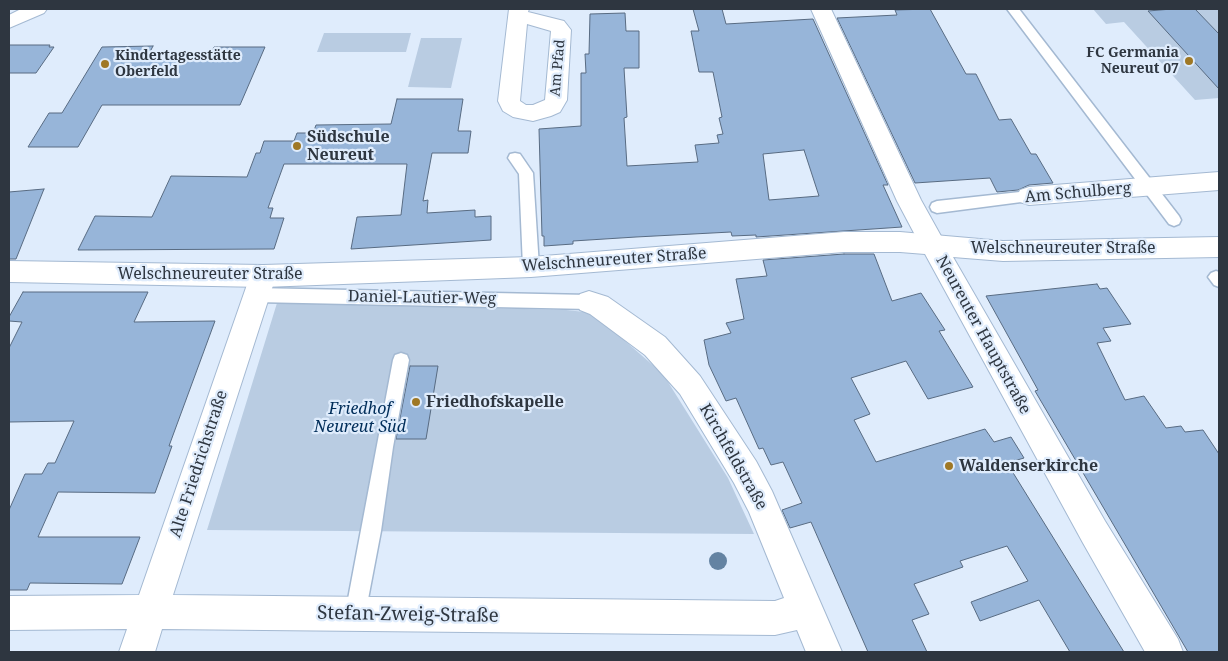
<!DOCTYPE html>
<html>
<head>
<meta charset="utf-8">
<style>
  body { margin:0 }
  #map { position:relative; width:1228px; height:661px; overflow:hidden; background:#dfecfc; font-family:"Noto Serif",serif }
  canvas { display:block }
  .frame { position:absolute; inset:0; border:10px solid #2e3640; pointer-events:none }
</style>
</head>
<body>
<div id="map">
<canvas width="1228" height="661"></canvas>
<div class="frame"></div>
</div>
<script>
const g = document.querySelector('canvas').getContext('2d');
g.lineJoin = 'round';
function fillPath(path, color) {
  g.fillStyle = color;
  g.fill(path, 'evenodd');
}
function toPath(rows) {
  const path = new Path2D();
  for (const r of rows) {
    path.moveTo(r[0], r[1]);
    for (let i = 2; i < r.length; i += 2) path.lineTo(r[i], r[i + 1]);
  }
  return path;
}
function trace(path, color, width, dash) {
  g.strokeStyle = color;
  g.lineWidth = width;
  g.lineCap = dash ? 'butt' : 'round';
  g.setLineDash(dash || []);
  g.stroke(path);
}
function write(font, color, halo, rows, align = 'center') {
  g.font = font + ' "Noto Serif",serif';
  g.lineWidth = 4.5;
  g.setLineDash([]);
  g.textBaseline = 'middle';
  g.strokeStyle = halo;
  g.fillStyle = color;
  for (const [text, x, y, turn = 0] of rows) {
    g.save();
    g.translate(x, y);
    g.rotate((+turn || 0) * Math.PI / 180);
    g.textAlign = isNaN(turn) ? turn : align;
    if (halo) g.strokeText(text, 0, 0);
    g.fillText(text, 0, 0);
    g.restore();
  }
}
fillPath(toPath([
  [1093,9,1219,9,1219,98,1195,100,1124,22,1106,24],
  [324,33,411,33,406,52,317,52],
  [421,38,462,38,451,88,408,87],
  [277,303,566,310,585,312,601,320,663,374,728,478,754,534,207,530]
]), '#b9cce2');
const building = toPath([
  [693,9,722,9,726,24,813,19,888,185,883,185,902,227,756,237,756,235,732,236,731,232,636,237,573,241,573,244,544,246,544,236,542,236,539,129,581,126,581,73,586,73,585,54,589,54,590,14,625,13,626,31,639,31,639,68,624,68,627,117,624,118,627,166,698,162,695,145,719,143,717,135,723,134,719,118,722,117,713,72,699,72,691,31,699,31,693,9],
  [804,150,819,196,769,200,763,154,804,150],
  [930,9,966,74,976,74,999,120,1011,119,1031,154,1036,154,1053,183,1029,185,1018,190,997,192,990,178,915,183,837,18,897,15,895,10,930,9],
  [1172,9,1195,9,1219,34,1219,89,1148,11,1172,9],
  [9,45,50,45,49,47,54,47,36,73,9,73,9,45],
  [153,46,146,60,208,59,214,47,265,47,240,105,102,105,78,147,28,147,49,113,62,113,102,47,153,46],
  [397,99,463,99,458,131,471,131,468,153,432,153,423,201,428,200,427,213,475,210,475,217,491,216,491,240,351,249,357,217,401,215,407,164,284,164,268,208,273,208,270,218,284,218,274,249,78,250,95,216,152,217,171,176,247,177,256,153,260,153,264,141,294,141,297,133,313,133,316,125,391,124,397,99],
  [44,189,16,259,9,259,9,192,44,189],
  [844,254,874,254,892,301,921,293,945,330,939,331,973,387,928,399,906,361,851,378,870,414,854,420,876,462,985,429,994,442,1011,437,1024,458,1007,463,1124,652,1070,652,1039,600,980,621,971,602,1028,581,1007,546,960,561,963,567,914,584,929,614,912,620,927,652,868,652,811,522,790,528,782,510,802,503,783,462,771,465,763,448,759,449,736,398,726,401,709,365,704,340,731,333,726,323,744,319,736,279,767,276,763,260,844,254],
  [1097,284,1100,289,1107,288,1131,324,1103,328,1111,341,1097,343,1125,400,1144,396,1166,428,1181,426,1185,432,1203,430,1219,454,1219,652,1188,652,1055,425,1035,391,1038,390,986,296,1097,284],
  [23,292,148,292,134,322,215,321,169,446,172,446,155,493,58,492,38,537,140,537,122,584,30,583,27,590,9,590,9,510,25,474,42,474,48,463,55,463,74,421,9,422,9,348,22,322,9,321,9,317,23,292],
  [410,366,438,366,426,439,396,439,410,366]
]);
fillPath(building, '#97b5d9');
trace(building, '#586b82', 1);
const lane = toPath([
  [1007,9,1019,9,1179,216,1181,220,1179,224,1174,226,1169,224,1007,9],
  [515,153,520,154,533,173,539,267,536,271,531,273,526,271,523,267,519,174,508,158,510,154,515,153],
  [1029,191,1034,192,1036,196,1034,200,1029,201,937,213,932,211,930,207,932,203,937,201,1029,191],
  [1216,271,1219,272,1219,287,1214,285,1208,277,1211,273,1216,271],
  [255,288,589,295,595,297,597,302,595,307,589,309,255,302,249,300,247,295,249,290,255,288],
  [401,353,407,355,409,360,393,447,381,531,365,615,362,622,355,625,348,622,345,615,393,360,395,355,401,353]
]);
const street = toPath([
  [21,9,47,9,44,13,9,28,9,15,21,9],
  [509,9,529,9,528,12,564,21,571,30,567,100,560,112,551,116,533,121,513,117,503,111,498,101,509,9],
  [527,24,551,31,545,100,533,105,526,105,520,101,527,24],
  [811,9,831,9,921,200,946,245,942,252,933,255,924,252,897,201,811,9],
  [1219,172,1219,190,1029,205,1020,202,1017,196,1020,190,1029,187,1219,172],
  [263,265,272,268,276,276,173,595,775,601,784,598,749,512,734,483,680,394,645,355,590,314,580,310,576,302,580,294,589,291,608,297,665,337,700,376,756,461,772,491,842,652,806,652,797,630,775,635,162,629,155,652,119,652,127,629,9,630,9,596,139,595,250,276,254,268,263,265]
]);
const secondary = toPath([
  [844,232,900,232,1003,241,1219,237,1219,257,1003,261,953,257,1105,521,1178,639,1183,652,1145,652,1083,543,925,254,900,252,844,252,531,277,263,287,9,282,9,261,263,265,531,257,844,232]
]);
trace(lane, '#a4b9d2', 3);
trace(street, '#a4b9d2', 2);
trace(secondary, '#a4b9d2', 2);
fillPath(lane, '#fff');
fillPath(street, '#fff');
fillPath(secondary, '#fff');
g.fillStyle = '#6483a2';
for (const [x, y] of [
  [718,561]
]) {
  g.beginPath();
  g.arc(x, y, 9, 0, 2 * Math.PI);
  g.fill();
}
for (const [x, y, r, color] of [
  [1189,61,5,"#9f7825"],
  [105,64,5,"#9f7825"],
  [297,146,5,"#9f7825"],
  [416,402,5,"#9f7825"],
  [949,466,5,"#9f7825"]
]) {
  const dot = new Path2D();
  dot.arc(x, y, r, 0, 2 * Math.PI);
  g.fillStyle = color;
  g.fill(dot);
  trace(dot, '#dfecfc', 2);
}
write('bold 14px', '#2e3640', '#dfecfc', [
  ["FC Germania",1179,53],
  ["Neureut 07",1179,69],
  ["Kindertagesstätte",115,56,"left"],
  ["Oberfeld",115,72,"left"]
], 'right');
write('14px', '#2e3640', '#dfecfc', [
  ["Am Pfad",558,68,-85]
]);
write('bold 16px', '#2e3640', '#dfecfc', [
  ["Südschule",307,137],
  ["Neureut",307,155],
  ["Friedhofskapelle",426,402],
  ["Waldenserkirche",959,466]
], 'left');
write('16px', '#2e3640', '#dfecfc', [
  ["Am Schulberg",1078,193,-5],
  ["Welschneureuter Straße",1063,248],
  ["Welschneureuter Straße",614,260,-4],
  ["Welschneureuter Straße",210,274],
  ["Daniel-Lautier-Weg",422,298,1],
  ["Neureuter Hauptstraße",983,335,61],
  ["Kirchfeldstraße",733,457,60],
  ["Alte Friedrichstraße",199,464,-72]
]);
write('italic 16px', '#002d59', '#dfecfc', [
  ["Friedhof",360,409],
  ["Neureut Süd",360,427]
]);
write('19px', '#2e3640', '#dfecfc', [
  ["Stefan-Zweig-Straße",408,615,1]
]);
</script>
</body>
</html>
